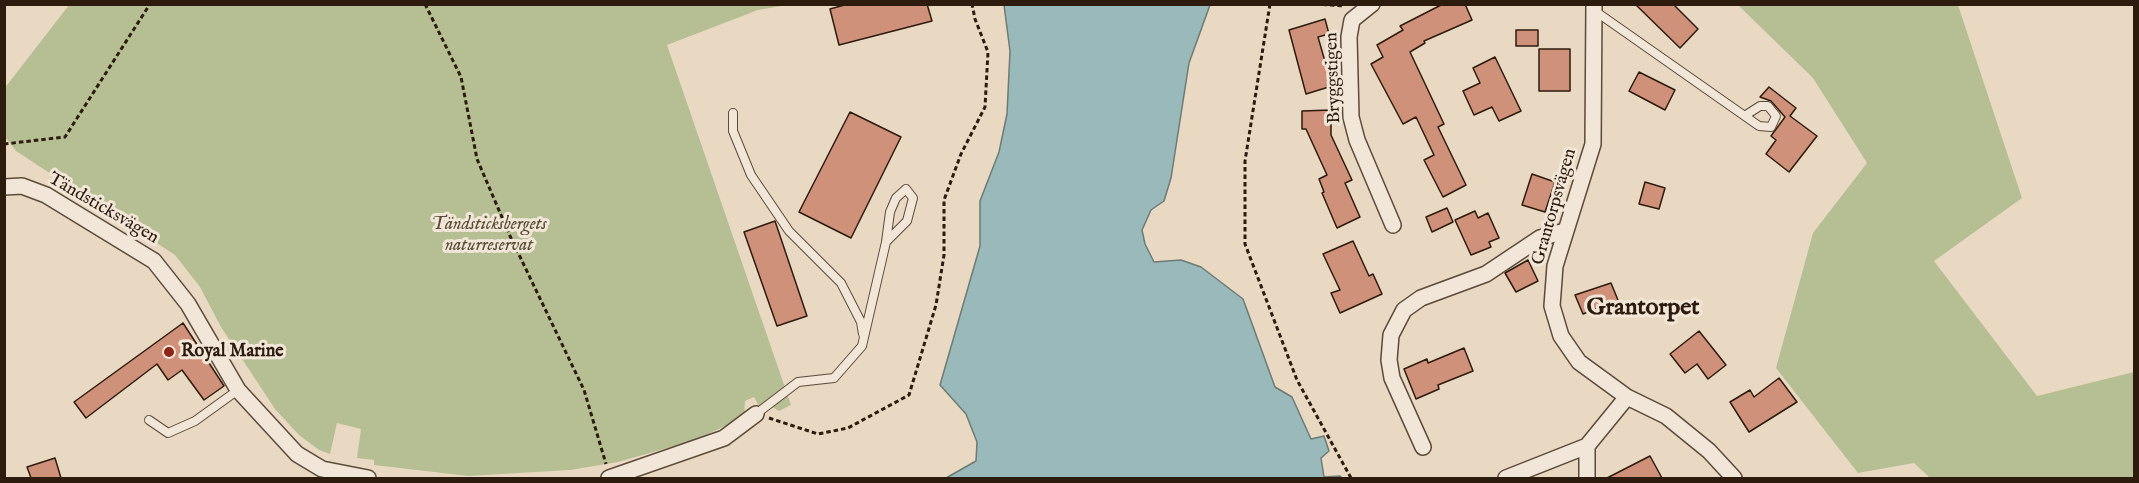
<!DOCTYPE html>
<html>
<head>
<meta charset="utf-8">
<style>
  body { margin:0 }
  #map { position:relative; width:2139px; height:483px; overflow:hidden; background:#e9d9c2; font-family:"IM FELL English",serif }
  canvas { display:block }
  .frame { position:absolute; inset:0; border:6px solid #2d1b0d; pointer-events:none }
</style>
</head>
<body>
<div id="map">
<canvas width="2139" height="483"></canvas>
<div class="frame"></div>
</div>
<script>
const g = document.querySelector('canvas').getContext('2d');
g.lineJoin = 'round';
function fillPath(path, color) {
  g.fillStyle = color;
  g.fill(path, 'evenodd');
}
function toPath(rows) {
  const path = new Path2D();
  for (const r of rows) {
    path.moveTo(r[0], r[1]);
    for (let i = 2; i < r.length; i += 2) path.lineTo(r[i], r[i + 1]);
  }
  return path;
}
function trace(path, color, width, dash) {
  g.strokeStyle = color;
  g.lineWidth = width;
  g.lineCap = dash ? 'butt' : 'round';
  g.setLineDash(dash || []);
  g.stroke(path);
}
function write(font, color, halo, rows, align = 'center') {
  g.font = font + ' "IM FELL English",serif';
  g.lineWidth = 6;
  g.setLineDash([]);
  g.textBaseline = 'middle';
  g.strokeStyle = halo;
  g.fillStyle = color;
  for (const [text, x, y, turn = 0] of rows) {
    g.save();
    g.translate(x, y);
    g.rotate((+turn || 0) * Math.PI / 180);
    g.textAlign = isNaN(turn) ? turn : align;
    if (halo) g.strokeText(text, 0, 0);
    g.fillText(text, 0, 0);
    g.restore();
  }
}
fillPath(toPath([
  [69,5,787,5,758,10,667,45,791,405,779,411,769,405,759,406,754,397,745,401,744,417,695,440,618,462,570,470,468,476,374,465,374,460,357,458,361,429,337,423,330,454,319,450,299,435,275,409,221,327,200,287,175,255,16,151,5,137,4,89],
  [1738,5,1958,5,2022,198,1934,261,2037,396,2134,372,2134,478,1930,478,1914,463,1858,473,1776,368,1813,233,1867,163,1813,78]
]), '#b6bf93');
const water = toPath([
  [1004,5,1210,5,1189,63,1171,178,1164,201,1151,210,1142,230,1145,244,1154,262,1181,260,1201,267,1243,299,1275,387,1292,397,1311,439,1324,436,1329,451,1321,458,1324,477,1340,476,1342,478,946,478,976,461,977,442,966,414,940,385,980,246,980,201,999,152,1007,114,1010,51,1004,5]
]);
fillPath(water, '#99b9ba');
trace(water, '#6e7a75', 1.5);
const building = toPath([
  [848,4,927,4,932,21,839,45,830,9,848,4],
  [1443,4,1465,4,1472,20,1424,41,1425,43,1410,52,1444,124,1438,127,1466,185,1443,197,1424,160,1434,155,1416,117,1403,124,1371,64,1383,57,1377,45,1403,30,1400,26,1443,4],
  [1635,4,1673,4,1698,29,1680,48,1635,4],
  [1325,19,1329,34,1318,37,1332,86,1306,94,1289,30,1325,19],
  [1516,30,1538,30,1538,46,1516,46,1516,30],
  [1539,49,1570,49,1570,91,1539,91,1539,49],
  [1495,57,1521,111,1499,121,1492,107,1474,115,1463,91,1480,83,1473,68,1495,57],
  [1639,72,1675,90,1665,110,1629,91,1639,72],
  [1769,87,1796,108,1790,116,1817,136,1789,172,1766,154,1776,140,1771,136,1785,117,1771,101,1760,97,1769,87],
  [1331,110,1331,135,1352,180,1345,183,1360,217,1337,228,1322,193,1324,192,1319,179,1327,175,1306,129,1302,129,1302,111,1331,110],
  [850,112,901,137,851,238,799,212,850,112],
  [1532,174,1555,182,1545,212,1522,205,1532,174],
  [1645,182,1665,188,1659,209,1639,204,1645,182],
  [1447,208,1453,222,1432,232,1426,217,1447,208],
  [1475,211,1478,218,1488,213,1499,238,1489,242,1491,247,1471,255,1455,220,1475,211],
  [775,221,807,316,777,326,744,232,775,221],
  [1353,241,1369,276,1373,274,1382,294,1340,313,1331,293,1340,290,1323,254,1353,241],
  [1528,260,1538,281,1516,292,1505,273,1528,260],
  [1611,283,1620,305,1604,312,1602,306,1583,314,1575,295,1611,283],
  [183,323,224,386,204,400,182,370,168,380,157,364,86,418,74,402,183,323],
  [1699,331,1726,365,1708,379,1697,364,1685,373,1670,354,1699,331],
  [1464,348,1473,371,1438,385,1439,389,1416,399,1404,369,1427,359,1428,363,1464,348],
  [1779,378,1797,402,1749,432,1730,402,1750,390,1754,397,1779,378],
  [1650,456,1662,478,1607,478,1650,456],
  [55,458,61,478,31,478,27,467,55,458]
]);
fillPath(building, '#d0917a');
trace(building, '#2d1b0d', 1.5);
const service = toPath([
  [1595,11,1759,126,1771,127,1776,116,1768,106,1760,106,1746,115],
  [733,113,733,131,751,175,789,231,841,283,861,322,863,334],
  [756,414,798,382,834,378,862,346,886,242,907,221,913,198,906,189,896,198,890,212,886,242],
  [149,420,168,433,195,421,238,390]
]);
const minor = toPath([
  [1372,4,1352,20,1349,37,1351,117,1357,140,1393,225],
  [1594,4,1593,144,1555,266,1552,306,1561,336,1579,362,1627,397,1666,416,1709,451,1734,478],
  [4,187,22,186,46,195,154,261,188,304,238,390,297,454,322,469,368,478],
  [1423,447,1392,378,1389,360,1391,335,1404,310,1421,298,1486,274,1540,238,1565,231],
  [609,478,724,438,756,414],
  [1506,478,1587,446,1627,397],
  [1587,478,1587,446]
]);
trace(service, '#5c4a3a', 10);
trace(minor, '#5c4a3a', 18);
trace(toPath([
  [425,4,461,77,477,159,510,236,584,390,606,464],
  [1270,4,1245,161,1245,244,1297,380,1351,478],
  [1315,4,1344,6],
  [4,144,65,137,150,4],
  [769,418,818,434,848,428,909,395,936,305,944,255,944,200,961,154,985,107,988,52,975,19,972,4]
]), '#2d1b0d', 3, [4.5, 3]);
trace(service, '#f1e6d7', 8);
trace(minor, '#f1e6d7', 15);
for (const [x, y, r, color] of [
  [169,352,6,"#8f2418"]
]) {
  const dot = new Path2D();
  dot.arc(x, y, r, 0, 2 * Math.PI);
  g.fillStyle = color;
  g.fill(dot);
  trace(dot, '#f1e6d7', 2);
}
write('18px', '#2d1b0d', '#f1e6d7', [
  ["Bryggstigen",1334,78,-92],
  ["Grantorpsvägen",1555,207,-74],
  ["Tändsticksvägen",103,209,30]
]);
write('italic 18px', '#564c35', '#f1e6d7', [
  ["Tändsticksbergets",489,225],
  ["naturreservat",489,246]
]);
write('bold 18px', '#2d1b0d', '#f1e6d7', [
  ["Royal Marine",181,352]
], 'left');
write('bold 24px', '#2d1b0d', '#f1e6d7', [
  ["Grantorpet",1643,309]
]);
</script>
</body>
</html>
